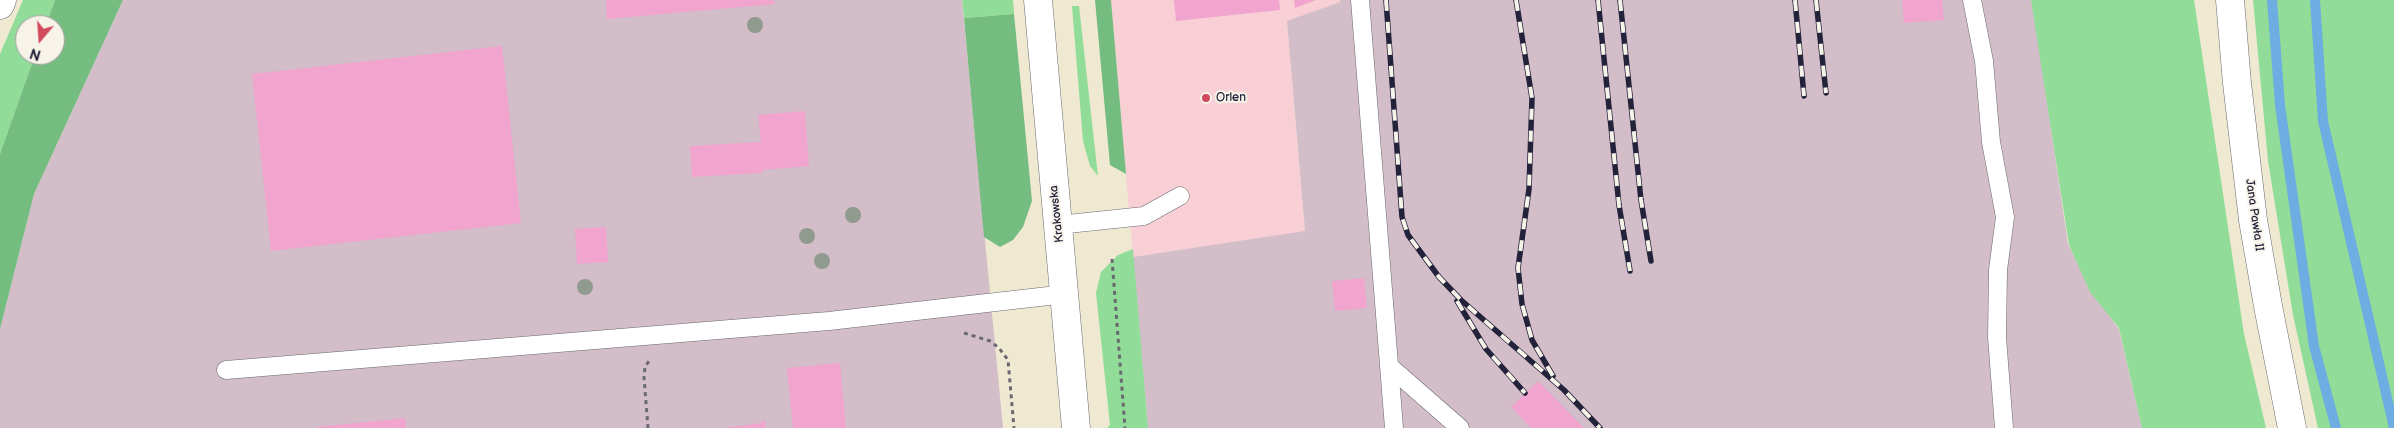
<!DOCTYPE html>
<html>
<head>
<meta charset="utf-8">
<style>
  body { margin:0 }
  #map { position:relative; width:2394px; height:428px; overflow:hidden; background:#efe9d1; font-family:"Balsamiq Sans",sans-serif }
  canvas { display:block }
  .north { position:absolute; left:15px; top:15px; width:50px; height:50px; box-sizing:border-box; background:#f7f3e8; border:1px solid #a29fa3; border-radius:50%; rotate:198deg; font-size:14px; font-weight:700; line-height:20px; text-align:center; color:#22223b }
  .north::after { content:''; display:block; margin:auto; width:18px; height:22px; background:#d1495b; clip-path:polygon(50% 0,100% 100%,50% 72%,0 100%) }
</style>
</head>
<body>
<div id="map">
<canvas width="2394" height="428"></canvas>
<div class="north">N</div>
</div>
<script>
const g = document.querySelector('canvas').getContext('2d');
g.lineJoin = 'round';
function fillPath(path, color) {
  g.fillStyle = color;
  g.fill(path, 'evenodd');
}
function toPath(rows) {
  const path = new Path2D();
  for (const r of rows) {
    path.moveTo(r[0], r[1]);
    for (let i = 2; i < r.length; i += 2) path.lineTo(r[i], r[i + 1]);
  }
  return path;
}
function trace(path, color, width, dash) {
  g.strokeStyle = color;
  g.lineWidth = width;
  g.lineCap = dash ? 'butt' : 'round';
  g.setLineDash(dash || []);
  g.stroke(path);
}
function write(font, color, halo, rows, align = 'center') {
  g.font = font + ' "Balsamiq Sans",sans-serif';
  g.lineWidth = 4;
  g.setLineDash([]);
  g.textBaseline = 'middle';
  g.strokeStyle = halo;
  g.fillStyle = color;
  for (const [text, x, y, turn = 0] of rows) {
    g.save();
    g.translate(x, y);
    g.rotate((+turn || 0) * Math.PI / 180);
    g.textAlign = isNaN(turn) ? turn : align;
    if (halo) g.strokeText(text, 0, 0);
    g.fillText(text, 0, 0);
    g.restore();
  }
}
fillPath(toPath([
  [1111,0,1340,0,1340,2,1287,22,1305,232,1133,257]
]), '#f7cfd5');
fillPath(toPath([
  [123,0,962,0,1003,428,0,428,0,329,34,194],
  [1340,0,2032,0,2068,244,2091,291,2119,329,2142,428,1148,428,1133,257,1305,231,1287,21,1340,2]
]), '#d2bdc8');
fillPath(toPath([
  [23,0,55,0,46,25,25,25,25,55,35,55,0,154,0,54],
  [962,0,1013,0,1014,14,964,18],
  [2031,0,2194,0,2244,334,2266,428,2142,428,2119,328,2090,292,2069,245],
  [2253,0,2394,0,2394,428,2318,428,2293,315,2268,161],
  [1072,6,1079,6,1098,176,1090,166,1083,141],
  [1133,249,1148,428,1107,428,1110,425,1096,293,1101,272,1118,255]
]), '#91dc98');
fillPath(toPath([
  [55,0,123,0,34,194,0,329,0,154,35,55,55,55,55,25,46,25],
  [1095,0,1111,0,1126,174,1110,165],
  [1014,14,1032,201,1023,227,1013,240,1000,247,984,237,964,18]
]), '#74bc80');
trace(toPath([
  [2272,0,2280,105,2314,346,2336,428],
  [2315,0,2323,121,2394,428]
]), '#6eade1', 10);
fillPath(toPath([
  [606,0,774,0,775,4,607,19],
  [1174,0,1279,0,1280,10,1176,21],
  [1294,0,1316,0,1295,8],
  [1902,0,1942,0,1944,20,1904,23],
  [502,46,521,223,271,251,252,74],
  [805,111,809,166,762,170,762,173,692,177,690,146,761,142,758,115],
  [606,227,608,262,577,264,575,229],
  [1364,278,1367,308,1335,311,1332,281],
  [840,363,846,428,793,428,787,368],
  [1538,381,1584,428,1531,428,1511,407],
  [405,418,406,428,317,428,317,427],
  [762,421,765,421,766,428,723,428,762,423]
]), '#f1a4ce');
const service = toPath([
  [1360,0,1394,428],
  [1972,0,1984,61,1991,142,2005,217,1998,270,1997,337,2004,428],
  [1058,225,1144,216,1180,196],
  [1389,366,1460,428],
  [226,370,829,321,1066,294]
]);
const tertiary = toPath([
  [1038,0,1076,428],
  [0,5,2,0]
]);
const primary = toPath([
  [2230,0,2237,83,2253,220,2268,306,2292,428]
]);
trace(service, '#6a6870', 19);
trace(tertiary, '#6a6870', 29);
trace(primary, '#6a6870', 29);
trace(toPath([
  [1112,259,1125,428],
  [964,333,990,341,999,348,1008,360,1014,428],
  [648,428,644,377,645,367,649,361]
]), '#6a6870', 3, [4, 4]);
trace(service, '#fff', 18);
trace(tertiary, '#fff', 28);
trace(primary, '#fff', 28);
const rail = toPath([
  [1386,0,1402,217,1408,235,1439,277,1461,300,1564,390,1600,428],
  [1516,0,1532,98,1529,189,1518,268,1522,304,1532,340,1553,376],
  [1598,0,1619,205,1630,271],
  [1620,0,1641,200,1651,261],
  [1795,0,1804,96],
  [1816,0,1826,93],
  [1457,301,1486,349,1525,393]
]);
trace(rail, '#22223b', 5.5);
trace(rail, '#f7f3e8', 4, [11]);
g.fillStyle = '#909a8e';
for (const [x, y] of [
  [755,25],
  [853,215],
  [807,236],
  [822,261],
  [585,287]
]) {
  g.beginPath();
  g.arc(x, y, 8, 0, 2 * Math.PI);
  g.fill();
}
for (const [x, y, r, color] of [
  [1206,98,5,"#d1495b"]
]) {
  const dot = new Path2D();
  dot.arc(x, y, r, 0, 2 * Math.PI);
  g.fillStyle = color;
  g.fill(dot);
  trace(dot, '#f7f3e8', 2);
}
write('12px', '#22223b', '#f7f3e8', [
  ["Orlen",1216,98]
], 'left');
write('12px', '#22223b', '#f7f3e8', [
  ["Krakowska",1057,214,-96],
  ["Jana Pawła II",2254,215,82]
]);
</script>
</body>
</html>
